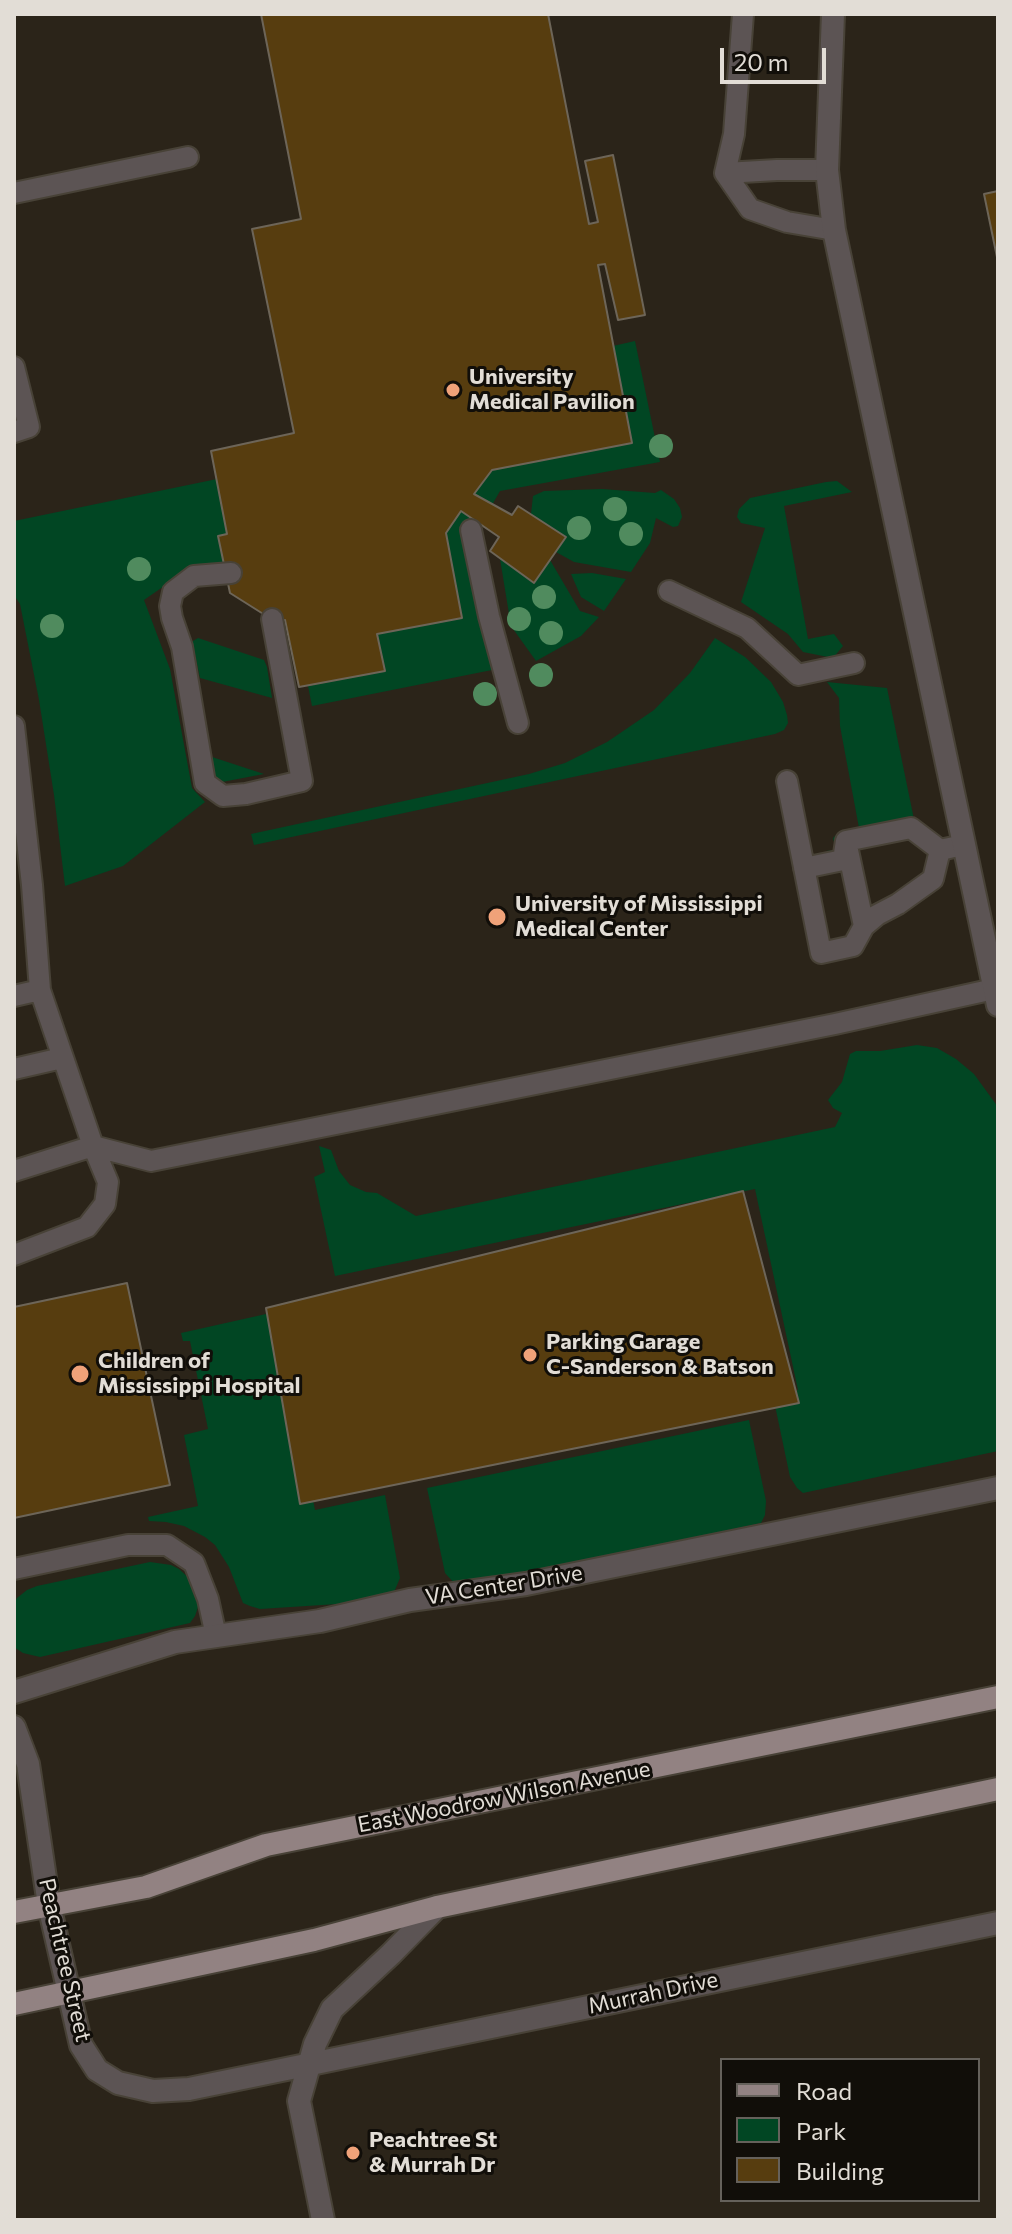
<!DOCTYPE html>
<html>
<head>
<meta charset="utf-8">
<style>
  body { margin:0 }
  #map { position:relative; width:1012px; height:2234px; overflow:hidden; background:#2b2419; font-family:Commissioner,sans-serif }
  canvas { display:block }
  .frame { position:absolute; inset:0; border:16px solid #e2ddd6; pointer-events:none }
  .legend { position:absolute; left:720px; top:2058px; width:260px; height:144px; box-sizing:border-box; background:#110e09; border:2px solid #65615b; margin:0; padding:10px 14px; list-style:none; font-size:24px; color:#e2ddd6 }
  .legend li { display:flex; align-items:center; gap:16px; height:40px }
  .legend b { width:40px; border:2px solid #65615b }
  .scale { position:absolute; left:720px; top:48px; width:106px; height:36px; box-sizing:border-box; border:4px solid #e2ddd6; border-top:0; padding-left:10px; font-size:24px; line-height:28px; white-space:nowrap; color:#e2ddd6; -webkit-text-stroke:6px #110e09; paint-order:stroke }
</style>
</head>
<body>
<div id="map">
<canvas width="1012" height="2234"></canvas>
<div class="frame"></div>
<ul class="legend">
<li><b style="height:10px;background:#928282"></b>Road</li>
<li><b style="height:22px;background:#014623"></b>Park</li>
<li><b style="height:22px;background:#573d0f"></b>Building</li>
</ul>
<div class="scale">20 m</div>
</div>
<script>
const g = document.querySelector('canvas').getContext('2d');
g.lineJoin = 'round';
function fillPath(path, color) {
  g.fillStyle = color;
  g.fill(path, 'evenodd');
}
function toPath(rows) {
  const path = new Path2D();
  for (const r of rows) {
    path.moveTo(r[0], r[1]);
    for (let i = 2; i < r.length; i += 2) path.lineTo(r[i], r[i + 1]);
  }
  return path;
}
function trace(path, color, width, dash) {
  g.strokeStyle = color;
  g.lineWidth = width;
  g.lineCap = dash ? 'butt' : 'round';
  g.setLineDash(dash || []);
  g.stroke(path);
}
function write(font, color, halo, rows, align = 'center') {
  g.font = font + ' Commissioner,sans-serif';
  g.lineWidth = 6;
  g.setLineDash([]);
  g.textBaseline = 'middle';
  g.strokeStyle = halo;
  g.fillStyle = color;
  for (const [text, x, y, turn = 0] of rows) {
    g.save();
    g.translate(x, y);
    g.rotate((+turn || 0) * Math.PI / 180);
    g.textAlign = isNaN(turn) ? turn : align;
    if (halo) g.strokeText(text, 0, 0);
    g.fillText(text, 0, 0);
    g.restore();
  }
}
fillPath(toPath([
  [635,341,660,462,500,491,492,505,474,494,492,470,632,443,613,346],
  [217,479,227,534,218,536,224,564,193,566,144,600,170,669,192,788,205,802,123,866,65,886,54,795,39,700,20,604,14,595,14,521],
  [837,481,852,492,784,506,808,639,834,634,843,646,833,658,803,652,788,634,741,602,765,528,741,523,737,517,739,509,750,498,826,482],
  [602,489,655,493,661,490,674,499,680,508,682,517,678,526,673,527,656,518,650,543,631,572,574,562,556,552,531,514,533,496,544,491],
  [461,511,479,523,507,667,312,706,308,686,384,671,377,634,462,618,446,533],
  [500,559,534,583,550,560,580,611,599,617,581,636,536,661,511,626],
  [592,573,626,579,604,611,581,597,571,574],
  [198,638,264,660,267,667,272,698,200,678,193,645,193,641],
  [715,638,745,657,771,682,783,702,787,715,788,723,784,730,775,734,254,845,251,834,529,774,565,763,607,742,654,710,690,673],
  [827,682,887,688,916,829,834,852,826,851,836,850,833,838,837,834,859,828,840,726,839,698],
  [203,754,264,774,222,782,208,771],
  [917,1045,937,1048,956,1059,974,1074,998,1107,998,1451,803,1493,797,1488,790,1477,773,1396,798,1390,755,1189,335,1276,314,1177,325,1172,319,1146,331,1150,339,1171,350,1185,366,1192,377,1193,416,1216,835,1127,842,1113,833,1108,828,1100,842,1082,850,1054,856,1051,880,1051],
  [275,1312,315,1510,385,1495,400,1578,392,1597,384,1601,260,1609,250,1606,243,1603,229,1567,215,1545,205,1537,184,1526,166,1522,149,1521,148,1517,198,1506,184,1435,208,1429,190,1341,183,1341,181,1333],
  [749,1420,766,1501,765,1515,761,1523,471,1586,454,1583,445,1573,427,1488],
  [150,1562,171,1565,179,1569,192,1581,200,1601,195,1616,190,1623,40,1657,23,1653,14,1647,14,1604,17,1598,27,1590,37,1586]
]), '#014623');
const building = toPath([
  [261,14,548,14,589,224,598,222,585,161,613,155,645,315,618,320,605,264,598,265,632,443,492,470,474,494,512,515,518,506,566,537,534,583,490,551,499,537,461,511,446,533,462,618,377,634,385,671,299,687,285,620,276,622,230,593,218,536,227,534,211,451,294,433,252,229,301,219,261,14],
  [998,191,998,262,984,194,998,191],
  [743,1191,799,1403,300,1504,266,1308,743,1191],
  [127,1283,170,1485,14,1518,14,1307,127,1283]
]);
fillPath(building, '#573d0f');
trace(building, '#6d6558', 2);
const service = toPath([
  [743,14,734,134,725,173,750,209,787,222,834,230],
  [725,173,777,170,827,170],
  [14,193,188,157],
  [14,367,29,427,14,432],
  [471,530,489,616,518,723],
  [231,573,194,576,173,592,170,606,172,618,182,647,205,783,223,796,246,794,302,781,272,619],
  [669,591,747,628,798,675,854,663],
  [14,726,32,885,40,990,93,1146,14,1171],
  [787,781,821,953,853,946,864,926,877,915,898,904,933,879,940,850],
  [846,841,911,828,940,850,954,847],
  [846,841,864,926],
  [804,868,843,860,846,841],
  [14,996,40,990],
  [14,1069,62,1058],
  [93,1146,151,1161,835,1024,994,989],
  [14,1255,87,1227,105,1204,108,1182,93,1146],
  [14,1569,128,1545,167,1545,194,1563,208,1599,216,1636]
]);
const minor = toPath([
  [833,14,827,170,834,230,998,1005],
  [14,1692,175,1642,320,1621,410,1600,526,1584,998,1488],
  [14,1727,28,1764,49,1905,81,2045,97,2070,118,2083,153,2091,189,2089,998,1923],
  [323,2220,299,2101,315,2044,332,2009,391,1954,437,1907]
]);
const primary = toPath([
  [14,1912,146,1887,266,1845,998,1697],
  [14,2004,314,1940,437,1907,998,1789]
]);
trace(service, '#484237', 24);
trace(minor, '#484237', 26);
trace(primary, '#484237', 26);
trace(service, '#5c5454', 20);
trace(minor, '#5c5454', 22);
trace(primary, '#928282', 22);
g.fillStyle = '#508b5e';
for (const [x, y] of [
  [661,446],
  [615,509],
  [579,528],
  [631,534],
  [139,569],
  [544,597],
  [519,619],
  [52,626],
  [551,633],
  [541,675],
  [485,694]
]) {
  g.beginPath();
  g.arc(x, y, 12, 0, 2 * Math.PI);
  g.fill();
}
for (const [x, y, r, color] of [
  [453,390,8,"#f0a279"],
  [497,917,10,"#f0a279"],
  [530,1355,8,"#f0a279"],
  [80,1374,10,"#f0a279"],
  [353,2153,8,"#f0a279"]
]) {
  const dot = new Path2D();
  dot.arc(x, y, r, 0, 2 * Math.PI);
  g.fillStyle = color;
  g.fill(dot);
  trace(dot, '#110e09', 3);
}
write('bold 22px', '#e2ddd6', '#110e09', [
  ["University",469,377],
  ["Medical Pavilion",469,402],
  ["University of Mississippi",515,904],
  ["Medical Center",515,929],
  ["Parking Garage",546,1342],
  ["C-Sanderson & Batson",546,1367],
  ["Children of",98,1361],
  ["Mississippi Hospital",98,1386],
  ["Peachtree St",369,2140],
  ["& Murrah Dr",369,2165]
], 'left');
write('22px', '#e2ddd6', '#110e09', [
  ["VA Center Drive",504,1585,-9],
  ["East Woodrow Wilson Avenue",504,1797,-11],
  ["Peachtree Street",65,1960,77],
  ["Murrah Drive",653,1993,-12]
]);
</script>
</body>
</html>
